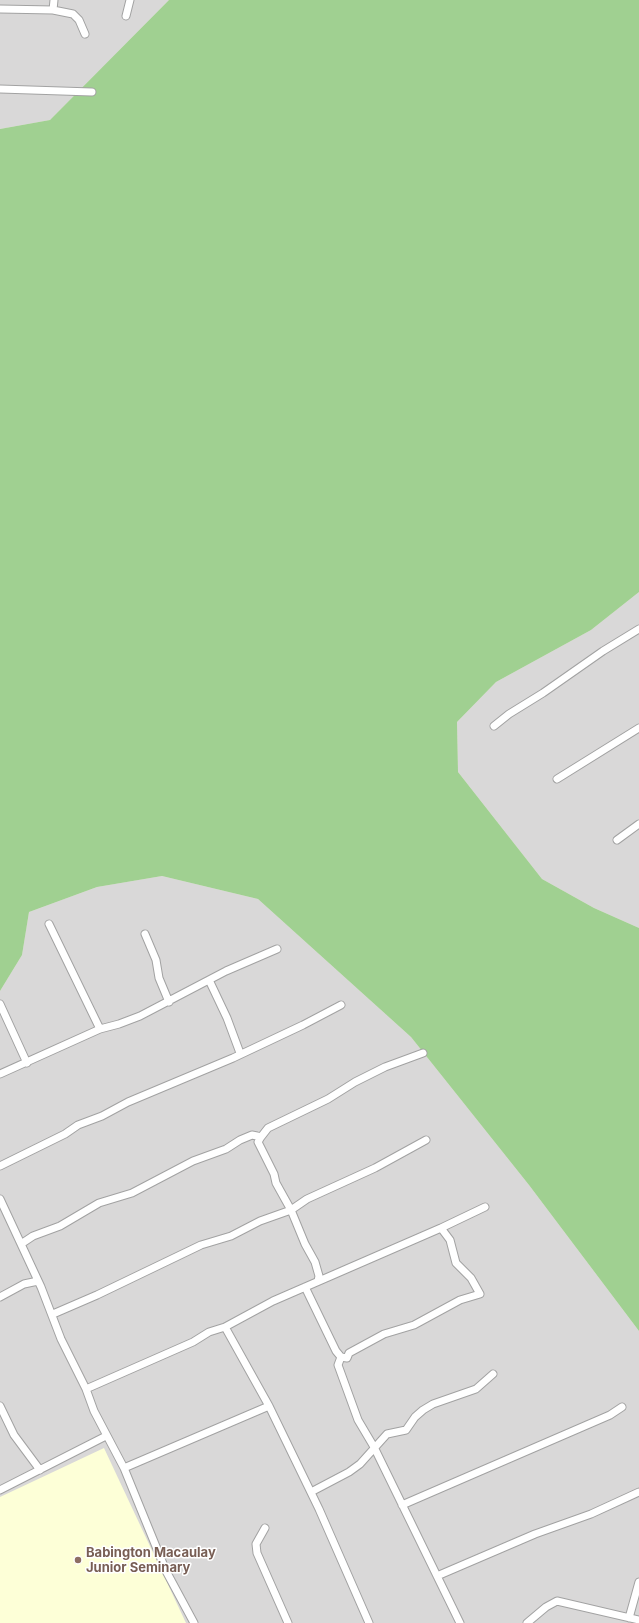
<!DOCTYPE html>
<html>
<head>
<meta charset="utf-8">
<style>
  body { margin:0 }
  canvas { display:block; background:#ede9df }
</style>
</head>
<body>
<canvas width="639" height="1623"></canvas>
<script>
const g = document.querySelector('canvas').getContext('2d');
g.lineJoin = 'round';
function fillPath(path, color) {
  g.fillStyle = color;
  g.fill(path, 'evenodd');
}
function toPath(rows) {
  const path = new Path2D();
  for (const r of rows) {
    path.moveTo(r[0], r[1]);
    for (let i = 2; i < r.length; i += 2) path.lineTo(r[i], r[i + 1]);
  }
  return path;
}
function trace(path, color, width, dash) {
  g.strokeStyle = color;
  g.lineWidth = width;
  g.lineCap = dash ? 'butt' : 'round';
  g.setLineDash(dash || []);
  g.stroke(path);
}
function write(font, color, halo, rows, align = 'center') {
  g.font = font + ' Inter,sans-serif';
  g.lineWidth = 3;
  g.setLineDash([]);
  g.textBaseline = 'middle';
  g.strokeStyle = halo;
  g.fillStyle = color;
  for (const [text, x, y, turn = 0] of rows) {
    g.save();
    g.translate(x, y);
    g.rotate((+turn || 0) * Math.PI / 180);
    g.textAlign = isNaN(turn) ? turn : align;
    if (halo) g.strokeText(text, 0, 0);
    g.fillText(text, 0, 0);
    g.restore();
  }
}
fillPath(toPath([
  [0,0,169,0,50,120,0,129],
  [639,592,639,928,594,908,542,879,458,772,457,722,496,682,591,630],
  [162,876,258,899,411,1037,529,1185,639,1331,639,1623,0,1623,0,991,22,955,29,912,97,887]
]), '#d9d8d8');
fillPath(toPath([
  [104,1448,186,1623,0,1623,0,1497]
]), '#fdffd7');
fillPath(toPath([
  [169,0,639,0,639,592,591,630,496,682,457,722,458,772,542,879,594,908,639,928,639,1331,529,1185,411,1037,258,899,162,876,97,887,29,912,22,955,0,991,0,129,50,120]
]), '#a0d091');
const street = toPath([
  [0,9,53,10,54,0],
  [53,10,73,14,79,20,85,34],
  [126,16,130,0],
  [0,89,92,92],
  [494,726,509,714,543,693,603,651,639,629],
  [557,779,639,728],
  [617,840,639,824],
  [49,924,100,1029],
  [145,934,156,960,159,978,169,1002],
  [209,980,227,1018,240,1053],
  [0,1004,27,1063],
  [0,1074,100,1029,119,1024,140,1016,226,971,277,949],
  [261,1137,268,1128,328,1099,355,1082,385,1067,423,1053],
  [0,1166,65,1134,78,1125,102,1116,128,1102,233,1058,303,1025,341,1005],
  [0,1199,41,1287,61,1339,86,1389,94,1411,124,1468,166,1571,194,1623],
  [21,1244,33,1236,60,1226,99,1203,132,1193,193,1161,226,1149,240,1140,252,1135,257,1136,261,1137,258,1142,274,1174,276,1183,291,1210,305,1244,315,1262,319,1276,318,1281],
  [305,1287,336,1351,341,1357,338,1365,358,1420,374,1447,460,1623],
  [0,1297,24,1284,38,1281],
  [53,1314,97,1295,201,1245,231,1236,260,1221,291,1210,307,1199,375,1168,426,1140],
  [225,1327,269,1406,319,1509,369,1623],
  [341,1357,347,1358,349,1353,384,1334,414,1325,460,1300,480,1294,471,1278,456,1263,450,1240,441,1228],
  [86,1389,193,1342,209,1332,225,1327,273,1301,441,1228,485,1207],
  [0,1406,14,1435,40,1470],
  [124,1468,269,1406],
  [0,1490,106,1436],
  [311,1492,349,1472,360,1464,387,1434,406,1430,415,1417,423,1410,433,1404,476,1389,493,1374],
  [402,1505,610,1415,622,1407],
  [265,1528,256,1544,257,1553,288,1623],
  [437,1576,535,1534,591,1514,639,1492],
  [629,1618,639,1582],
  [527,1623,546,1607,557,1601,639,1620]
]);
trace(street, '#a2a2a2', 9);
trace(street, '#fff', 7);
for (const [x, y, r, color] of [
  [78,1560,4,"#8d6e63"]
]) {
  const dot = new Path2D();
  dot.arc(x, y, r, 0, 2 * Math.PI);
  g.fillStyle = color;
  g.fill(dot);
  trace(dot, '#fff', 1.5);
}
write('bold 13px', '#785e54', '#fff', [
  ["Babington Macaulay",86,1553],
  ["Junior Seminary",86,1568]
], 'left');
</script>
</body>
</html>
